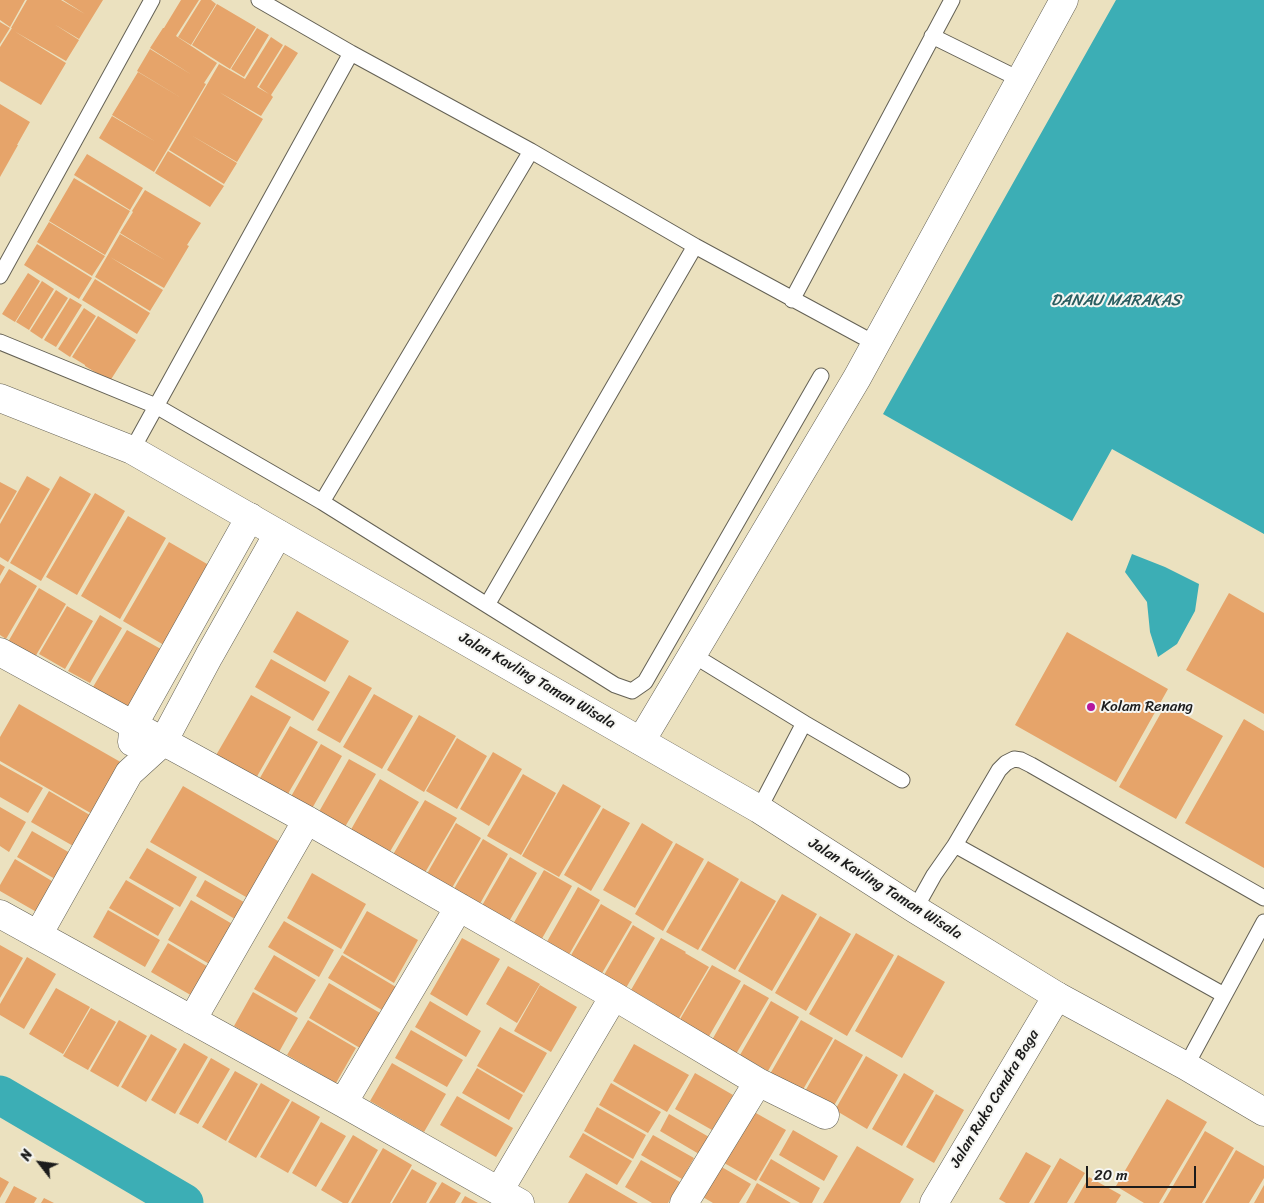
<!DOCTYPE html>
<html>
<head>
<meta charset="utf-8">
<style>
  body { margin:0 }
  #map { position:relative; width:1264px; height:1203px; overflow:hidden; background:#ebe1bf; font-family:Sriracha,sans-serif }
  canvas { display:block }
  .north { position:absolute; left:15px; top:1138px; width:50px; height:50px; -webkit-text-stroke:4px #f6f6f2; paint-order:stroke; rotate:300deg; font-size:14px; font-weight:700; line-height:20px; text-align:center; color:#1c1c1c }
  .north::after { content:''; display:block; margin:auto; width:18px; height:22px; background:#1c1c1c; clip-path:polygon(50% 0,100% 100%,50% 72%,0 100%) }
  .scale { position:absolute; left:1086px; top:1166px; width:110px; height:22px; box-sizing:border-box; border:2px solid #1c1c1c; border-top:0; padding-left:6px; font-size:15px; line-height:18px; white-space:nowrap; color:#1c1c1c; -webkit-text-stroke:4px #f6f6f2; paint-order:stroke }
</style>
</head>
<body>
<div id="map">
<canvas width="1264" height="1203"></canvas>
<div class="north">N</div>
<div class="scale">20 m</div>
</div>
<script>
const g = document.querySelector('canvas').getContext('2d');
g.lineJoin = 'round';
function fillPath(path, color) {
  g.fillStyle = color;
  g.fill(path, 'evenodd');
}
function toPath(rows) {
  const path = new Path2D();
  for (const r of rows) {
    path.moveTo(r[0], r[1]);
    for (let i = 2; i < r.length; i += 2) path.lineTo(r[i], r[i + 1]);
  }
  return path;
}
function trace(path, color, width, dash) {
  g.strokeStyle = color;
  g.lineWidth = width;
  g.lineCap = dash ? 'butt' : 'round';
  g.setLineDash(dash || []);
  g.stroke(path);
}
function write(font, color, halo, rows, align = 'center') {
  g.font = font + ' Sriracha,sans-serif';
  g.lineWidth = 4;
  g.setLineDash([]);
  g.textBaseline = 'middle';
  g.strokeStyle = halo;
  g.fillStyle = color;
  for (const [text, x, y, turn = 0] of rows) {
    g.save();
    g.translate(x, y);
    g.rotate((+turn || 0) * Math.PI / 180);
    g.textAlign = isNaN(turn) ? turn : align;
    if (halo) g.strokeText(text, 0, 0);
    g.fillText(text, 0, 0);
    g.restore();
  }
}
fillPath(toPath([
  [1116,0,1264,0,1264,534,1112,449,1072,521,883,414],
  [1132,554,1165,567,1199,584,1195,611,1177,644,1158,657,1150,632,1147,602,1125,572]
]), '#3caeb5');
trace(toPath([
  [0,1095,184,1203]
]), '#3caeb5', 39);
fillPath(toPath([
  [0,0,25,0,10,27,0,20],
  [27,0,61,0,85,14,63,0,103,0,79,39,54,24,79,40,66,61,14,31,66,63,41,105,0,81,0,47,12,28,11,28],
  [181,0,199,0,176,36,217,63,204,83,206,84,154,172,99,138,112,116,156,142,112,115,138,72,183,99,137,71,150,49,192,75,150,48,163,28,164,28],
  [201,0,211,0,216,4,191,45,178,37],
  [217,4,256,27,230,69,192,45],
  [0,22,10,28,0,44],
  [257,28,269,35,244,77,231,69],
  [271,37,283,45,257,87,269,94,259,87,285,45,298,53,271,95,273,97,261,116,219,92,263,119,237,162,191,135,237,163,224,184,169,150,219,64,245,79],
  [0,104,30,122,17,145,18,145,0,177,0,134,6,137,0,134],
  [168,151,224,186,210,207,155,173],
  [87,154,143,188,130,210,74,175],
  [74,178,130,211,105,255,49,221],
  [145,190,201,223,187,245,189,246,164,288,110,257,163,290,150,311,95,277,120,234,166,261,120,233,133,212,132,211],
  [49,222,105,256,92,276,37,242],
  [37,244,92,278,79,299,24,265],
  [28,273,40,281,15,322,2,314],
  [95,279,150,313,137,334,82,300],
  [42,281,54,289,29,330,16,322],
  [56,290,68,298,42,339,30,331],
  [70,298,82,305,56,347,44,340],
  [84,308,96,316,70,357,58,349],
  [98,316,136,340,110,381,85,366,85,365,72,357],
  [27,476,50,489,8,562,0,557,0,524],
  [60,476,91,494,41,581,10,563],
  [0,482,17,491,0,520],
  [95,493,125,511,77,595,46,577],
  [128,516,166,538,120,619,81,596],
  [169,542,214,568,169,648,123,621],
  [0,564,5,567,0,576],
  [9,569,37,586,6,639,0,635,0,584],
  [39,588,66,604,35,657,8,642],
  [1229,593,1264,613,1264,714,1186,670],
  [67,606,93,621,65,669,39,654],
  [297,611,349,641,325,682,273,652],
  [100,615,122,628,90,683,68,671],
  [127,630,166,652,133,710,93,687],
  [1067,632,1168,689,1116,782,1015,725],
  [271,659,330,692,313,721,255,687],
  [349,675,372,688,340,743,317,730],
  [374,694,413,716,382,769,343,747],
  [251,695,291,717,255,780,215,757],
  [19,704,124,764,94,815,0,761,0,737],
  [1166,704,1223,736,1176,819,1119,787],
  [419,715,456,736,424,792,387,770],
  [1244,719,1264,731,1264,868,1185,823],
  [290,726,318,742,285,799,257,783],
  [457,738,487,756,457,809,426,791],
  [321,744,342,756,310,812,289,800],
  [493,752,522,769,489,826,460,809],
  [349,759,376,774,342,832,316,817],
  [0,764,43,788,28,813,0,797],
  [523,774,556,793,521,855,487,836],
  [380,779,419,802,388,855,349,833],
  [563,784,601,806,559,877,522,856],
  [183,786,285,845,253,901,150,842],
  [49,791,100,821,82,851,31,822],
  [425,800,457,818,423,876,391,858],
  [0,807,26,822,9,852,0,846],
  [603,808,630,823,591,891,564,875],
  [456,823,481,838,449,893,424,879],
  [642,823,673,842,635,908,603,890],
  [32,831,77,857,62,883,17,857],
  [483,839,508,854,477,909,451,894],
  [676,843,704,859,663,931,635,914],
  [147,848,197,877,180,907,129,878],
  [510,857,537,873,507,925,480,909],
  [15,859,57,884,40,914,0,891,0,885],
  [708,861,739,879,698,950,666,932],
  [544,870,572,886,540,942,512,926],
  [312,873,366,904,341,949,287,918],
  [126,880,174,908,158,936,109,908],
  [205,880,249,905,240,922,196,896],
  [741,881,776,901,735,970,701,950],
  [578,887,600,900,566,960,544,947],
  [782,894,817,914,772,991,738,971],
  [191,900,241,929,218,969,168,940],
  [601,904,632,922,598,980,567,962],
  [108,910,160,940,145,967,93,937],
  [367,911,418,940,394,983,343,953],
  [820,916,851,934,806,1011,775,993],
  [284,921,334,950,319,977,268,947],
  [633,925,655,938,626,988,604,975],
  [856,933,894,955,847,1036,809,1014],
  [462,938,500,959,467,1016,430,994],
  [661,938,686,952,685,953,709,967,678,1020,655,1007,656,1004,631,990],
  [168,943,210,968,194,997,151,972],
  [0,945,23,958,0,998],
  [274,955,316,980,296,1013,254,989],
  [342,955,396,987,382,1010,328,978],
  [898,955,945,982,902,1058,855,1031],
  [27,957,56,974,24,1029,0,1015,0,1004],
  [712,965,741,981,708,1038,679,1021],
  [508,966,540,984,517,1023,486,1004],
  [329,983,380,1013,360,1048,309,1018],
  [744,984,769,998,736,1054,712,1040],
  [540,985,577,1007,551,1052,514,1031],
  [56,988,90,1007,63,1054,29,1034],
  [253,992,298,1018,279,1052,234,1026],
  [430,1001,481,1031,466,1057,415,1027],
  [771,1001,799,1017,768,1071,740,1055],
  [91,1008,116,1022,88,1070,63,1056],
  [119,1020,147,1036,118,1087,90,1071],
  [308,1020,356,1048,336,1083,287,1055],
  [801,1020,833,1038,801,1093,770,1074],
  [500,1027,547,1053,524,1093,477,1066],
  [411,1030,463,1060,447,1087,395,1058],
  [151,1034,177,1049,146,1102,121,1087],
  [835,1039,863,1055,832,1109,804,1093],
  [184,1043,208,1057,175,1114,151,1100],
  [634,1044,689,1075,667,1112,613,1081],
  [866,1056,898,1075,867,1129,835,1110],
  [211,1058,230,1069,198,1124,179,1114],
  [392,1063,446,1094,424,1132,370,1101],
  [477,1068,523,1095,509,1120,462,1093],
  [235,1071,258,1084,226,1141,202,1127],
  [695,1073,733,1095,712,1130,675,1109],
  [904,1073,934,1091,902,1146,872,1129],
  [261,1083,290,1100,256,1158,228,1142],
  [611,1083,661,1112,648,1133,599,1105],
  [936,1094,964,1110,934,1163,906,1147],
  [457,1096,513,1128,496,1157,440,1125],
  [1167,1099,1207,1122,1159,1203,1144,1203,1116,1186],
  [292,1101,320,1117,288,1173,260,1157],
  [597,1107,646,1135,633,1159,584,1131],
  [747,1108,786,1130,756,1181,717,1159],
  [669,1114,709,1137,699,1154,660,1131],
  [321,1122,346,1136,316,1187,292,1173],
  [793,1130,838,1156,824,1181,779,1155],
  [1205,1131,1234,1148,1202,1203,1163,1203],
  [583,1133,632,1161,617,1185,569,1157],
  [353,1135,378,1150,348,1203,343,1203,321,1190],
  [653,1135,694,1158,682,1179,641,1155],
  [857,1146,914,1179,900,1203,823,1203],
  [383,1148,412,1165,390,1203,351,1203],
  [1236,1150,1264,1166,1264,1178,1249,1203,1205,1203],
  [1026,1152,1051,1166,1029,1203,1006,1203,999,1199],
  [1060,1158,1085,1173,1067,1203,1034,1203],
  [771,1159,820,1188,812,1203,800,1203,759,1180],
  [641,1160,680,1182,668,1203,652,1203,625,1187],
  [713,1162,751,1184,739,1203,713,1203,696,1193],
  [412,1169,437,1183,426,1203,392,1203],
  [586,1173,638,1203,568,1203],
  [0,1177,9,1182,0,1198],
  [1089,1177,1121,1195,1116,1203,1074,1203],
  [442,1182,461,1193,455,1203,429,1203],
  [757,1183,791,1203,746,1203],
  [1264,1185,1264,1203,1254,1203],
  [14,1186,37,1198,34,1203,5,1203],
  [465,1196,478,1203,461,1203],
  [44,1198,54,1203,41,1203]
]), '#e6a46a');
const lane = toPath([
  [259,0,351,53,531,151,695,246,876,344],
  [932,36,1021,80],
  [0,276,152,0],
  [792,300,952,0],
  [0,342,156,406,322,502,615,685,632,691,645,682,821,376],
  [132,450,351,53],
  [322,502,531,151],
  [487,605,695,246],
  [693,655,804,723,759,809],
  [804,723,902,780],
  [955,845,1224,995],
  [915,909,934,875,955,845,999,770,1006,763,1014,759,1021,760,1031,765,1264,898],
  [1186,1066,1264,922]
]);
const street = toPath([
  [0,652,307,820,614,996,758,1082,825,1115],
  [641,741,857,378,1064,0],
  [132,742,134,724,250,517],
  [0,914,343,1103,520,1203],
  [38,935,129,773,163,742,209,656,278,534],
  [1057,996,1186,1066,1264,1112],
  [192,1020,307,820],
  [343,1103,459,907],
  [499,1191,614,996],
  [684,1203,758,1082]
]);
const secondary = toPath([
  [0,398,132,450,759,809,915,909,1057,996,934,1203]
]);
trace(lane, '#646155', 17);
trace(street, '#646155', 29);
trace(secondary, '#646155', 29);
trace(lane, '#fff', 15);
trace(street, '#fff', 28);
trace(secondary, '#fff', 28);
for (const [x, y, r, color] of [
  [1091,707,5,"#b5179e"]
]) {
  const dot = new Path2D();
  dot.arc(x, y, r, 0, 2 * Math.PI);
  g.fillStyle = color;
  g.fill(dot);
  trace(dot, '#f6f6f2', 2);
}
write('15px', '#1c1c1c', '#f6f6f2', [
  ["Jalan Kavling Taman Wisala",537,681,30],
  ["Jalan Kavling Taman Wisala",885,889,32],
  ["Jalan Ruko Candra Baga",995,1099,-59]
]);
write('15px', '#1c1c1c', '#f6f6f2', [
  ["Kolam Renang",1101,707]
], 'left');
write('italic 16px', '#2a5e61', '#f6f6f2', [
  ["DANAU MARAKAS",1116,301]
]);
</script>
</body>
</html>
